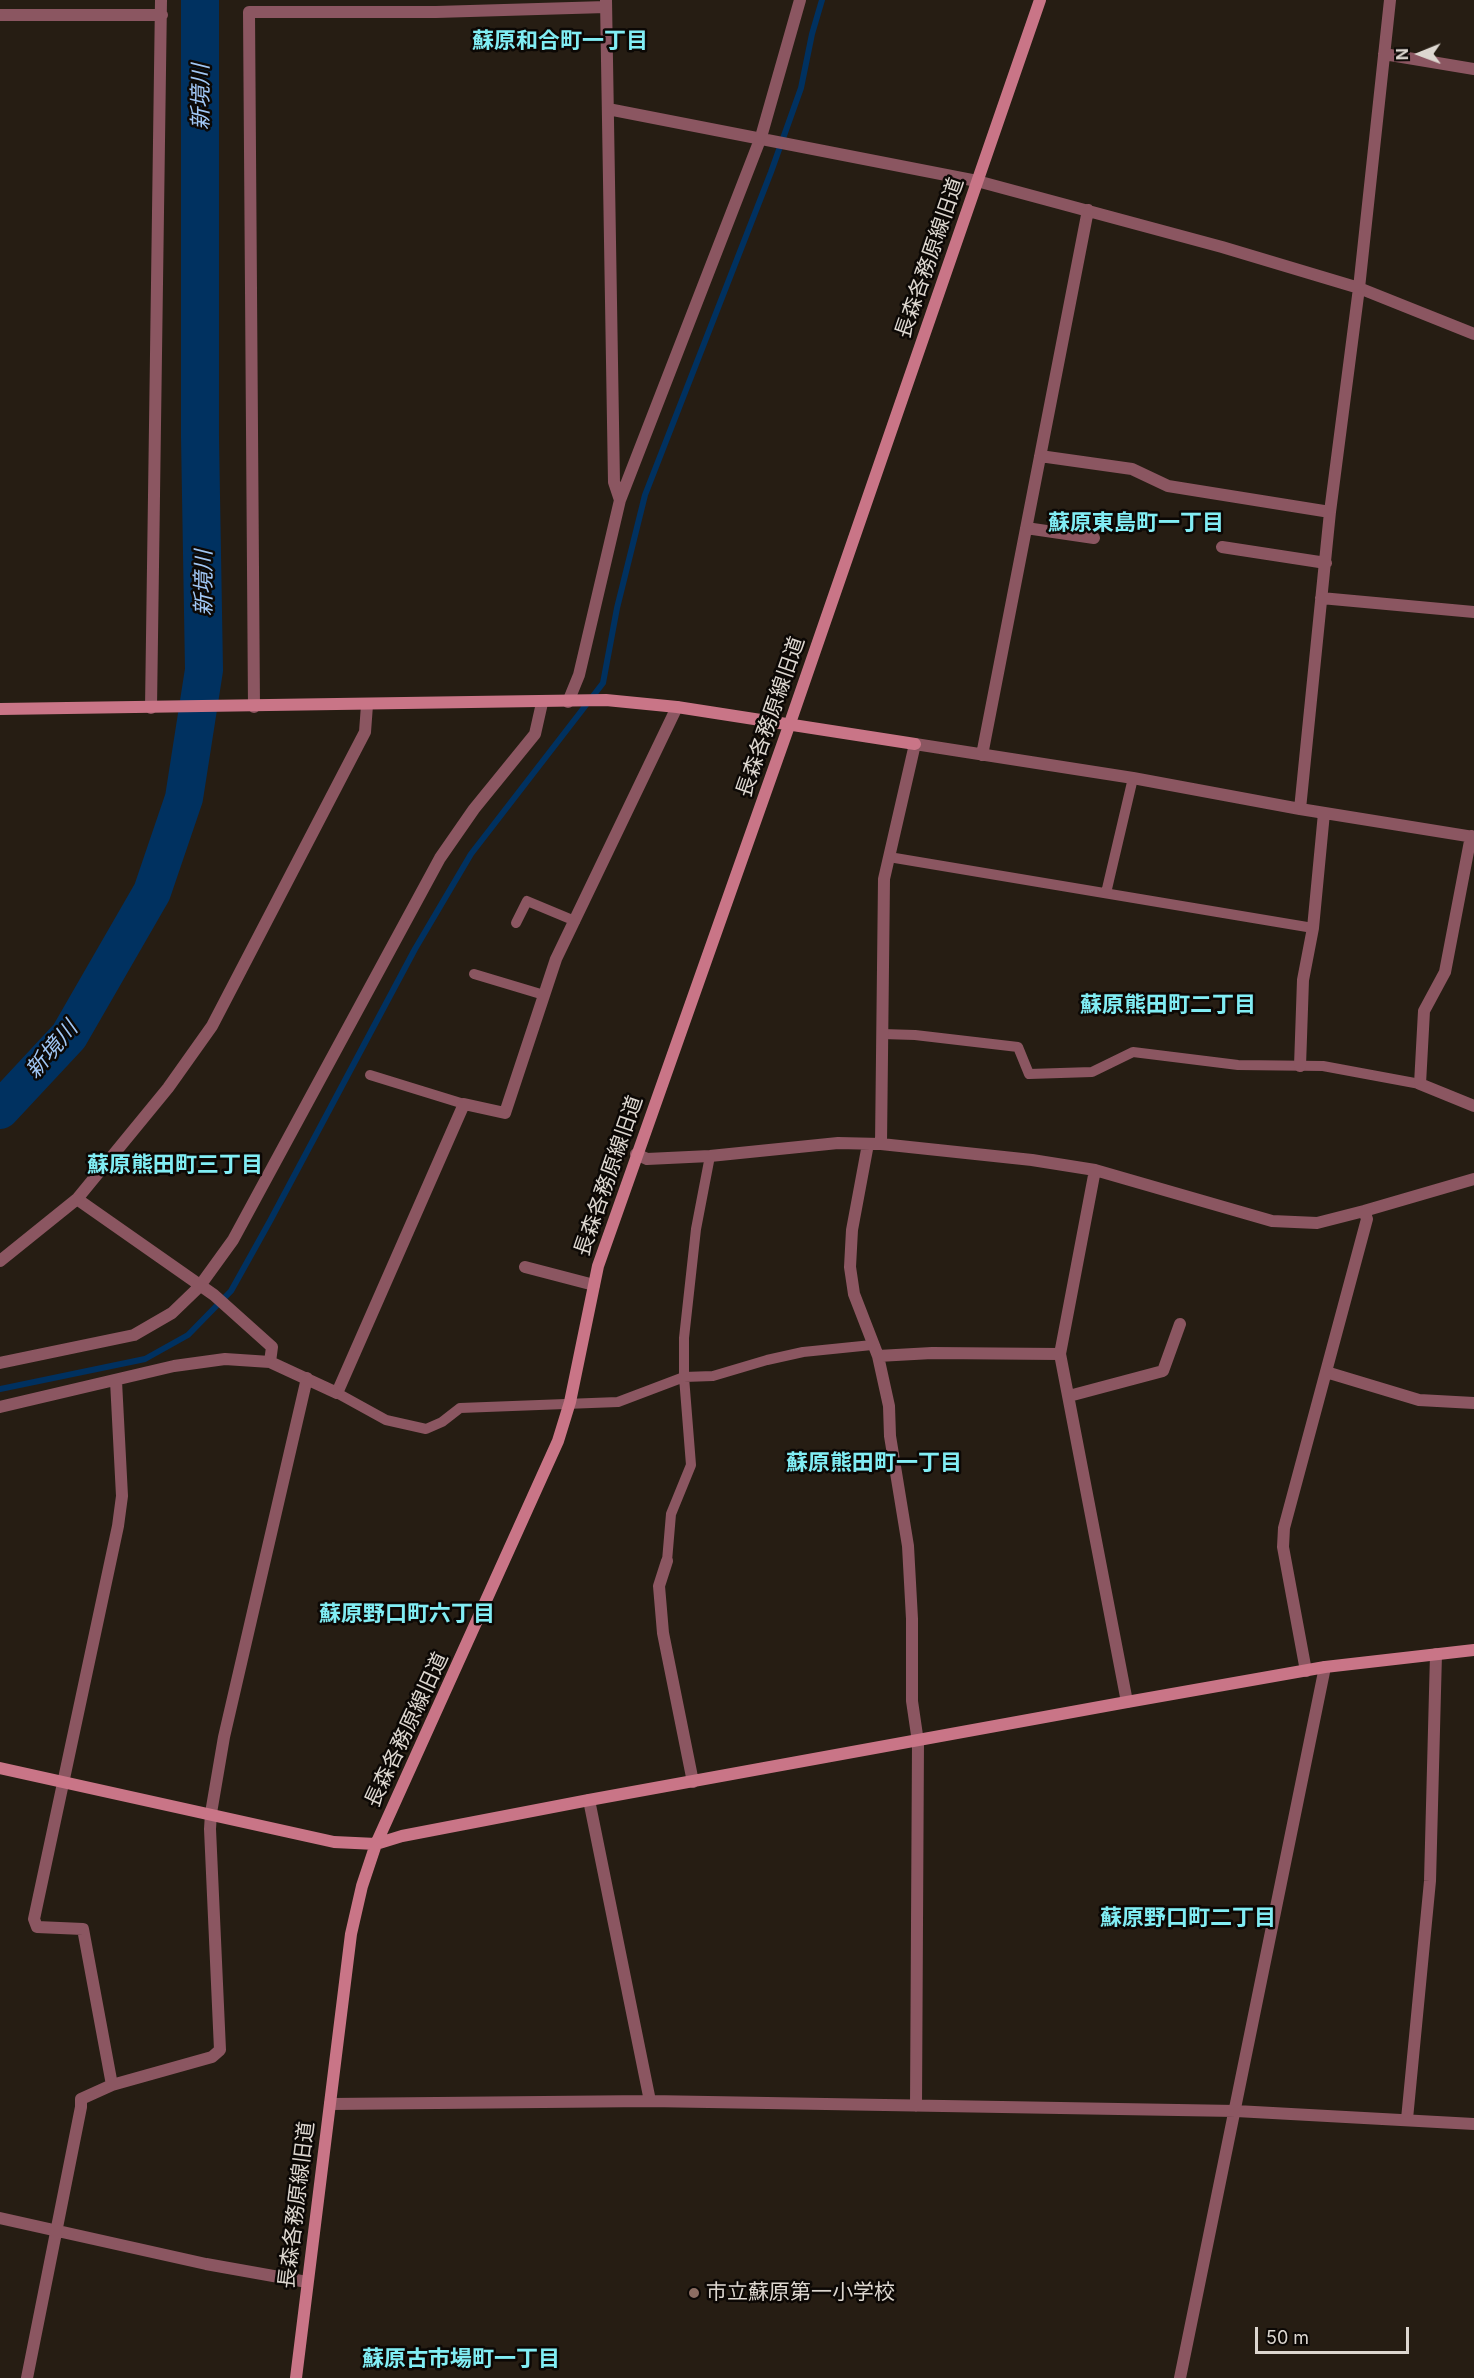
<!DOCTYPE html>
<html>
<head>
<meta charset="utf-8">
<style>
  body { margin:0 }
  #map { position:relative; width:1474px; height:2378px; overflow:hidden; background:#261d13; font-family:Inter,sans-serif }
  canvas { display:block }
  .north { position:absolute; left:1390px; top:24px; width:60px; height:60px; -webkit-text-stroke:4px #0c0805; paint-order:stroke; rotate:269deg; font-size:16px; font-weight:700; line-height:24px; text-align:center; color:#ddd7d0 }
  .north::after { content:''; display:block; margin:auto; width:21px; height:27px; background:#ddd7d0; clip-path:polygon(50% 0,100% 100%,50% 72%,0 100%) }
  .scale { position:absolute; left:1255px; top:2327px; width:154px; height:27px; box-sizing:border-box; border:3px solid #ddd7d0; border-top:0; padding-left:8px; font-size:18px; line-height:21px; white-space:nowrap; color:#ddd7d0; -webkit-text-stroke:4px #0c0805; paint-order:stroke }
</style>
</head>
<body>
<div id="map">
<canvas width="1474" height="2378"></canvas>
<div class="north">N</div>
<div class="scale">50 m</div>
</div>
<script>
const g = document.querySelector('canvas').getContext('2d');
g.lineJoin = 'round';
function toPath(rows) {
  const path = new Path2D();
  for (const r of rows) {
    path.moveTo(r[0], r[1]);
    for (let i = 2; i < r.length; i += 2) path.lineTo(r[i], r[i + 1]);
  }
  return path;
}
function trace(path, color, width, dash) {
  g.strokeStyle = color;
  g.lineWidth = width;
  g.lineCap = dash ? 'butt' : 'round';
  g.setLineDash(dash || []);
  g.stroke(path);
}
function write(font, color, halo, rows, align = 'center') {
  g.font = font + ' Inter,"Noto Sans JP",sans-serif';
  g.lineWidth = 5;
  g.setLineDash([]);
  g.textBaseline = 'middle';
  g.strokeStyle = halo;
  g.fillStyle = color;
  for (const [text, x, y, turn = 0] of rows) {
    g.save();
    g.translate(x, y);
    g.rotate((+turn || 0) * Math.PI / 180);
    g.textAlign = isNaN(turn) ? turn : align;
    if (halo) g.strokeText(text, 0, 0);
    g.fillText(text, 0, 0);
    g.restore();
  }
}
trace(toPath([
  [0,1389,145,1359,188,1335,231,1291,270,1221,415,949,471,854,603,683,617,608,645,495,771,172,801,88,812,34,822,0]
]), '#003160', 6);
trace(toPath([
  [0,1110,69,1036,152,892,184,798,204,670,200,437,200,0]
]), '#003160', 38);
trace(toPath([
  [889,857,1313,928],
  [1106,893,1133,778],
  [516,923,527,901,575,921],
  [474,974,544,995],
  [882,1034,915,1035,1018,1047,1029,1074,1092,1072,1133,1052,1238,1065,1323,1066,1420,1084],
  [370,1075,464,1104],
  [337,1393,386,1420,426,1429,442,1422,460,1408,618,1402,684,1377,713,1376,767,1360,803,1352,872,1345],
  [667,1561,671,1514,691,1465,684,1377,684,1338,696,1229,710,1156]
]), '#8b5661', 10);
trace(toPath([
  [606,0,614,482,620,500,761,137,800,0],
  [0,15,162,15],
  [1384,54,1474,69],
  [608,109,977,181,1222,247,1359,288,1474,334],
  [1040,456,1132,469,1168,486,1330,512],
  [1026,528,1094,538],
  [1222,547,1326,563],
  [1321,598,1474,612],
  [568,702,579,675,620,500],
  [254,707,249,12,436,12,606,7],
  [151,708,161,0],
  [982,755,1088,210],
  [1300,809,1330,512,1359,288,1390,0],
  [1471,836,1445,972,1424,1011,1420,1084,1474,1106],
  [1300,1066,1303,980,1313,928,1324,813],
  [868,1144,852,1230,850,1267,854,1294,878,1356,889,1406,890,1436,908,1546,912,1619,912,1701,918,1742,916,2106],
  [881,1144,884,879,915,744,1133,778,1300,809,1474,837],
  [636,1154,647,1159,710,1156,838,1143,881,1144,1032,1160,1095,1170,1272,1221,1317,1223,1364,1211,1474,1179],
  [1095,1170,1060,1354,1127,1702],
  [77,1199,214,1295,272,1347,270,1362],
  [0,1261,77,1199,168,1088,212,1026,365,732,367,705],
  [525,1267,594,1285],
  [878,1356,932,1353,1060,1354],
  [0,1363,134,1335,172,1313,199,1287,233,1240,440,858,474,809,535,734,542,703],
  [1326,1372,1419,1400,1474,1403],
  [1069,1396,1163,1371,1180,1324],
  [0,1407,174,1366,225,1359,270,1362,337,1393,464,1104,505,1113,556,959,677,707],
  [667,1561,659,1586,663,1633,693,1782],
  [1306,1671,1283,1547,1284,1528,1367,1219,1364,1211],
  [589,1800,650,2101],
  [112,2085,83,1929,37,1927,34,1919,118,1526,122,1496,116,1381],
  [330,2104,650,2101,1236,2111,1474,2124],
  [1407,2119,1430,1881,1436,1654],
  [0,2218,206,2264,307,2282],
  [27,2378,81,2107,81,2099,112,2085,212,2057,220,2050,210,1829,211,1813,224,1737,307,1378],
  [1180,2378,1325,1667]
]), '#8b5661', 12);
trace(toPath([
  [0,709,606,700,677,707,915,744],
  [0,1768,334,1842,376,1844,402,1836,589,1800,1127,1702,1325,1667,1474,1650],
  [296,2378,351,1934,362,1886,376,1844,558,1441,570,1402,598,1266,790,723,1040,0]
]), '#c97587', 12);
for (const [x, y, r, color] of [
  [694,2293,6,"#8d6e63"]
]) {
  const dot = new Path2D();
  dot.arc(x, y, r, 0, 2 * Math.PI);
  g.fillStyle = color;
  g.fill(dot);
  trace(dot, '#0c0805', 2);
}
write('21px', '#ddd7d0', '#0c0805', [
  ["長森各務原線旧道",930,258,-71],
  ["長森各務原線旧道",771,717,-71],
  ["長森各務原線旧道",609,1176,-71],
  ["長森各務原線旧道",407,1730,-65],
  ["長森各務原線旧道",297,2205,-83]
]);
write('21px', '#ddd7d0', '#0c0805', [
  ["市立蘇原第一小学校",706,2293]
], 'left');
write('bold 22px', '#81edf4', '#0c0805', [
  ["蘇原和合町一丁目",560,41],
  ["蘇原東島町一丁目",1136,523],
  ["蘇原熊田町二丁目",1168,1005],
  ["蘇原熊田町三丁目",175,1165],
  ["蘇原熊田町一丁目",874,1463],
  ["蘇原野口町六丁目",407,1614],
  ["蘇原野口町二丁目",1188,1918],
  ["蘇原古市場町一丁目",461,2359]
]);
write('italic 22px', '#a1c7f5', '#0c0805', [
  ["新境川",201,97,-90],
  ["新境川",204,583,-90],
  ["新境川",52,1050,-50]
]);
</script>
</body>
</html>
